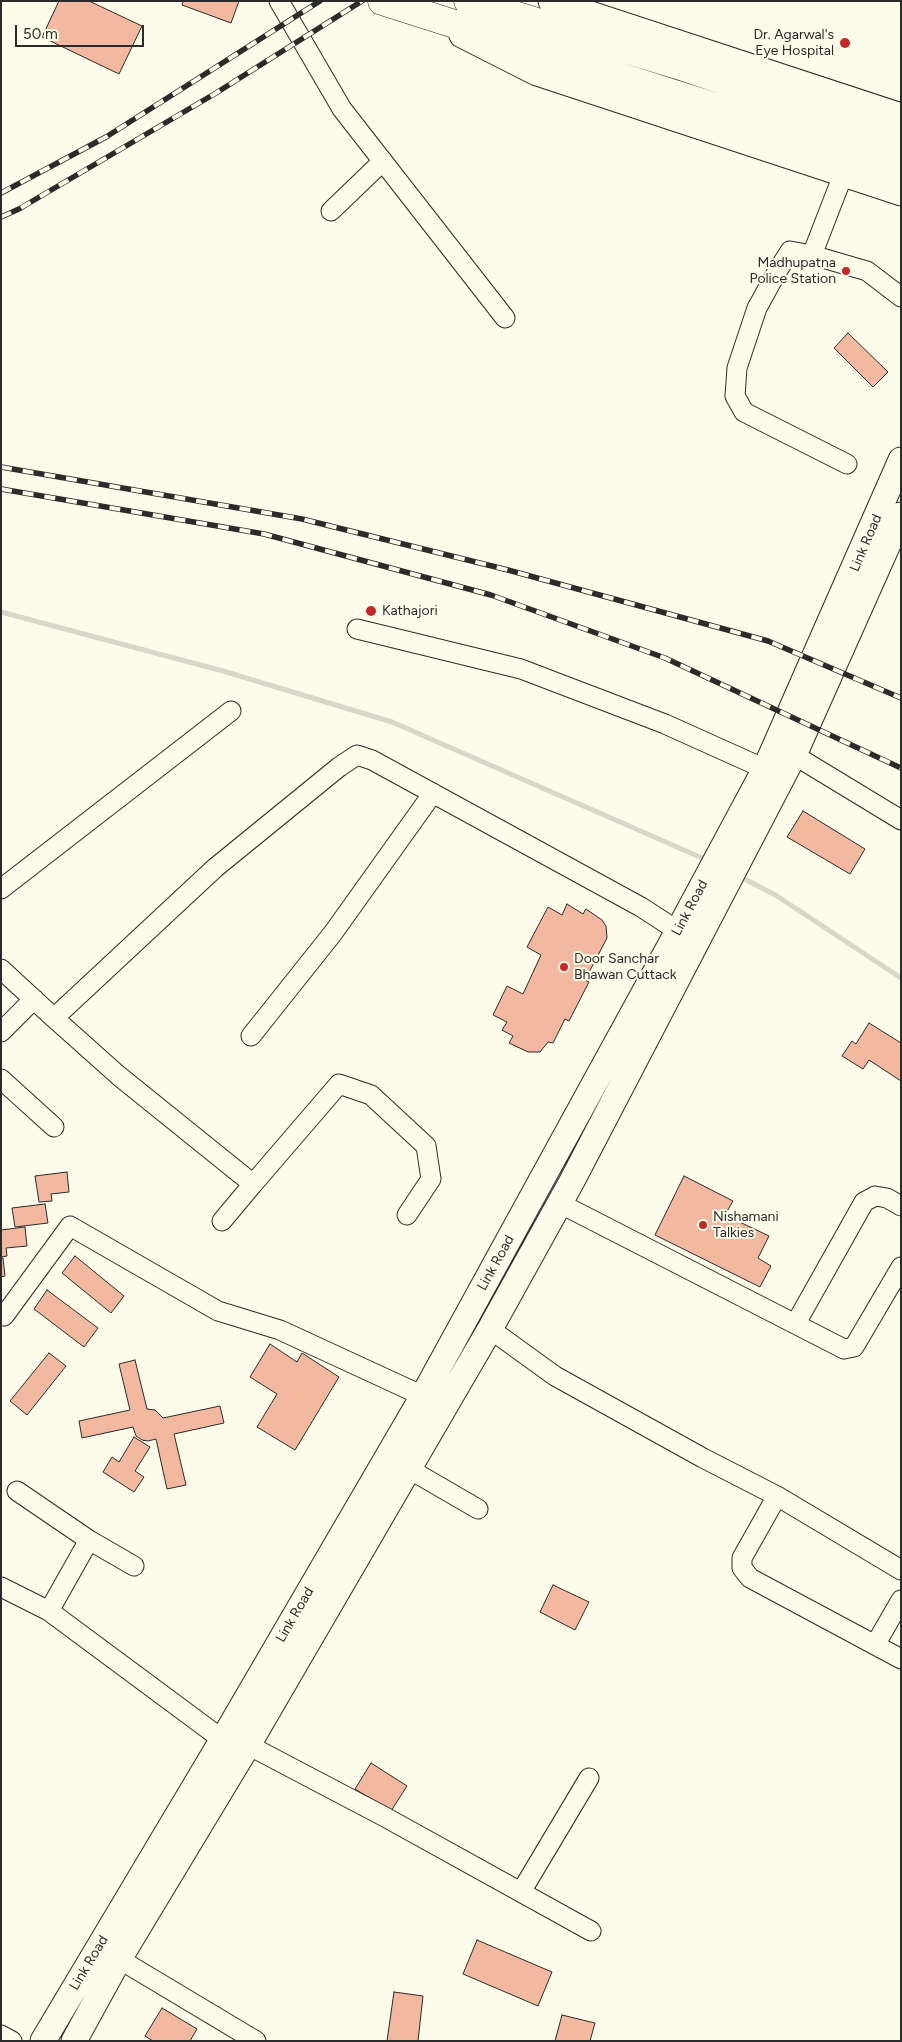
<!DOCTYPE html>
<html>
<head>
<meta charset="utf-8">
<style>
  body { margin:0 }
  #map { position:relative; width:902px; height:2042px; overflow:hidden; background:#fdfbea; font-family:Figtree,sans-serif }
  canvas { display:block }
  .frame { position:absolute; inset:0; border:2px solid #2b2b2b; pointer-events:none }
  .scale { position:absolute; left:15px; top:25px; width:129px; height:22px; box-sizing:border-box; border:2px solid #2b2b2b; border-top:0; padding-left:6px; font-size:15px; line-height:18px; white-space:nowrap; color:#2b2b2b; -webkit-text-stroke:4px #fdfbea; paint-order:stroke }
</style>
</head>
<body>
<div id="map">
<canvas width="902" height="2042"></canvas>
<div class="frame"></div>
<div class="scale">50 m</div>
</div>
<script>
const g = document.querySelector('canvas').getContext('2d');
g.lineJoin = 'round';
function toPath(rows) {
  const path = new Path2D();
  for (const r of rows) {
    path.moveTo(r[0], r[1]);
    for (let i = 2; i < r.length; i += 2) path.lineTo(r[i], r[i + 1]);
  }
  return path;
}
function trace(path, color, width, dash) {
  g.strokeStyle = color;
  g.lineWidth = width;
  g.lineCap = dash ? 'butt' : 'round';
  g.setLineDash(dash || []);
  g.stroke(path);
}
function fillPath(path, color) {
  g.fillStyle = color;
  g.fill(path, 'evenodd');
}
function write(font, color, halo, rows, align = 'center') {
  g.font = font + ' Figtree,sans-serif';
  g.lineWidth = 4;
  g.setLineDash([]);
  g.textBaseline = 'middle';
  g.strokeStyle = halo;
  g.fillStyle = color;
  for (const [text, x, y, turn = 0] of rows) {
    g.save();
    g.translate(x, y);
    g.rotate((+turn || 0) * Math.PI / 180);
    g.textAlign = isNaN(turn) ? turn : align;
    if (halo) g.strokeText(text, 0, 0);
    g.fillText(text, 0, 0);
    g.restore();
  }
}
trace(toPath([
  [1,612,223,671,392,722,709,861],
  [739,876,777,896,901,978]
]), '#d8d7c9', 5);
const building = toPath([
  [59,1,89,1,142,26,119,74,42,37,59,1],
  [183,1,239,1,231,23,182,5,183,1],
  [848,333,888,372,873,387,834,348,848,333],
  [803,811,865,849,850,874,787,837,803,811],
  [567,904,583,914,586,909,602,920,606,926,607,938,585,980,589,982,569,1021,565,1019,553,1043,548,1042,540,1052,528,1052,509,1043,513,1036,502,1030,507,1022,493,1015,507,986,523,994,541,955,527,947,548,907,562,915,567,904],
  [869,1023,901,1043,901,1081,869,1060,863,1069,842,1056,852,1041,856,1044,869,1023],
  [67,1172,69,1192,51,1194,52,1201,39,1202,35,1176,67,1172],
  [684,1176,733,1201,725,1215,769,1236,758,1258,771,1266,760,1287,655,1235,684,1176],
  [45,1204,48,1223,15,1227,12,1208,45,1204],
  [25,1227,27,1246,6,1248,7,1256,1,1257,1,1230,25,1227],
  [75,1256,124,1296,111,1313,62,1273,75,1256],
  [1,1258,3,1258,5,1276,1,1277,1,1258],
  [47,1290,98,1328,84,1347,34,1309,47,1290],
  [270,1344,297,1362,302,1353,339,1377,295,1450,257,1427,277,1394,250,1377,270,1344],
  [49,1353,66,1366,27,1415,10,1401,49,1353],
  [135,1360,147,1409,155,1410,163,1418,220,1406,224,1423,174,1434,186,1485,167,1489,156,1439,148,1441,142,1440,136,1436,133,1427,82,1438,79,1421,130,1410,119,1364,135,1360],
  [134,1437,150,1447,135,1471,144,1477,134,1492,103,1472,112,1457,119,1462,134,1437],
  [553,1585,589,1602,575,1630,540,1612,553,1585],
  [371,1763,407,1786,391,1811,355,1789,371,1763],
  [477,1940,552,1972,538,2006,463,1974,477,1940],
  [394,1992,423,1996,418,2041,387,2041,394,1992],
  [162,2008,197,2029,190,2041,153,2041,145,2036,162,2008],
  [562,2015,595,2023,590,2041,555,2041,562,2015]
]);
fillPath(building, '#f2b8a0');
trace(building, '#2b2b2b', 1);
const minor = toPath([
  [279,1,342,109,505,318],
  [843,175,812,255,867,271,901,297],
  [331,211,383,161],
  [812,255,790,251,778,270,757,308,737,368,735,396,744,412,847,464],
  [357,629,521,669,665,724,765,769],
  [794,755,901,820],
  [1,889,231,711],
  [1,969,54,1018,215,868,339,767,357,755,372,760,641,907,678,931],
  [54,1018,119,1076,253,1184,222,1221],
  [1,1032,34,999],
  [251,1036,333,933,433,793],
  [1,1079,54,1127],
  [253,1184,339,1084,371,1095,426,1146,431,1179,407,1215],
  [559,1203,844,1349,854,1347,901,1267],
  [4,1316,70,1226,218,1311,280,1330,423,1396],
  [796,1323,864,1202,875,1196,887,1198,901,1206],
  [490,1329,555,1376,703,1458,777,1496,901,1570],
  [409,1469,478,1509],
  [17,1491,89,1540,49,1611],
  [777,1496,742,1558,742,1568,750,1578,901,1659],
  [89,1540,134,1566],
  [1,1587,49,1611,223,1740,248,1745,385,1817,591,1931],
  [875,1645,901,1600],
  [521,1892,589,1778],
  [119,1959,256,2041],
  [1,2035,12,2041]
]);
const major = toPath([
  [551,1,901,116],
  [462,35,537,73,901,193],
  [43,2041,229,1729,423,1396,678,931,765,769,901,460],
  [74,2041,119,1959,248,1745,490,1329,572,1181,794,755,901,515]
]);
const highway = toPath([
  [382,1,901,166],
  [468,1,678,65,901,140]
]);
trace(minor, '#2b2b2b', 21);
trace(major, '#2b2b2b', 27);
trace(highway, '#2b2b2b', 29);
trace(minor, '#fdfbea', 19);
trace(major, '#fdfbea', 25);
trace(highway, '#fdfbea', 28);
const rail = toPath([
  [1,193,106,137,320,1],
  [1,217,19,209,216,93,362,1],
  [1,467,302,519,508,570,768,641,901,698],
  [1,489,264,534,491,595,665,658,901,768]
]);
trace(rail, '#2b2b2b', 5.5);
trace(rail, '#fdfbea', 4, [11]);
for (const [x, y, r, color] of [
  [845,43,6,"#c62828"],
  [846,271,5,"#c62828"],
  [371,611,6,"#c62828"],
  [564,967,5,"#c62828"],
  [703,1225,5,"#c62828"]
]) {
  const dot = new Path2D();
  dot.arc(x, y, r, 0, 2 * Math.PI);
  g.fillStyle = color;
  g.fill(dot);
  trace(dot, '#fdfbea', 2);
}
write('14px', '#2b2b2b', '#fdfbea', [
  ["Dr. Agarwal's",834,35,"right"],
  ["Eye Hospital",834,51,"right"],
  ["Madhupatna",836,263,"right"],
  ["Police Station",836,279,"right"],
  ["Kathajori",382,611],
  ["Door Sanchar",574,959],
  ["Bhawan Cuttack",574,975],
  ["Nishamani",713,1217],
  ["Talkies",713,1233]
], 'left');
write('14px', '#2b2b2b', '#fdfbea', [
  ["Link Road",866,543,-67],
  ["Link Road",690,908,-62],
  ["Link Road",496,1263,-61],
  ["Link Road",295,1615,-60],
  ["Link Road",89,1963,-59]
]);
</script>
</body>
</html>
